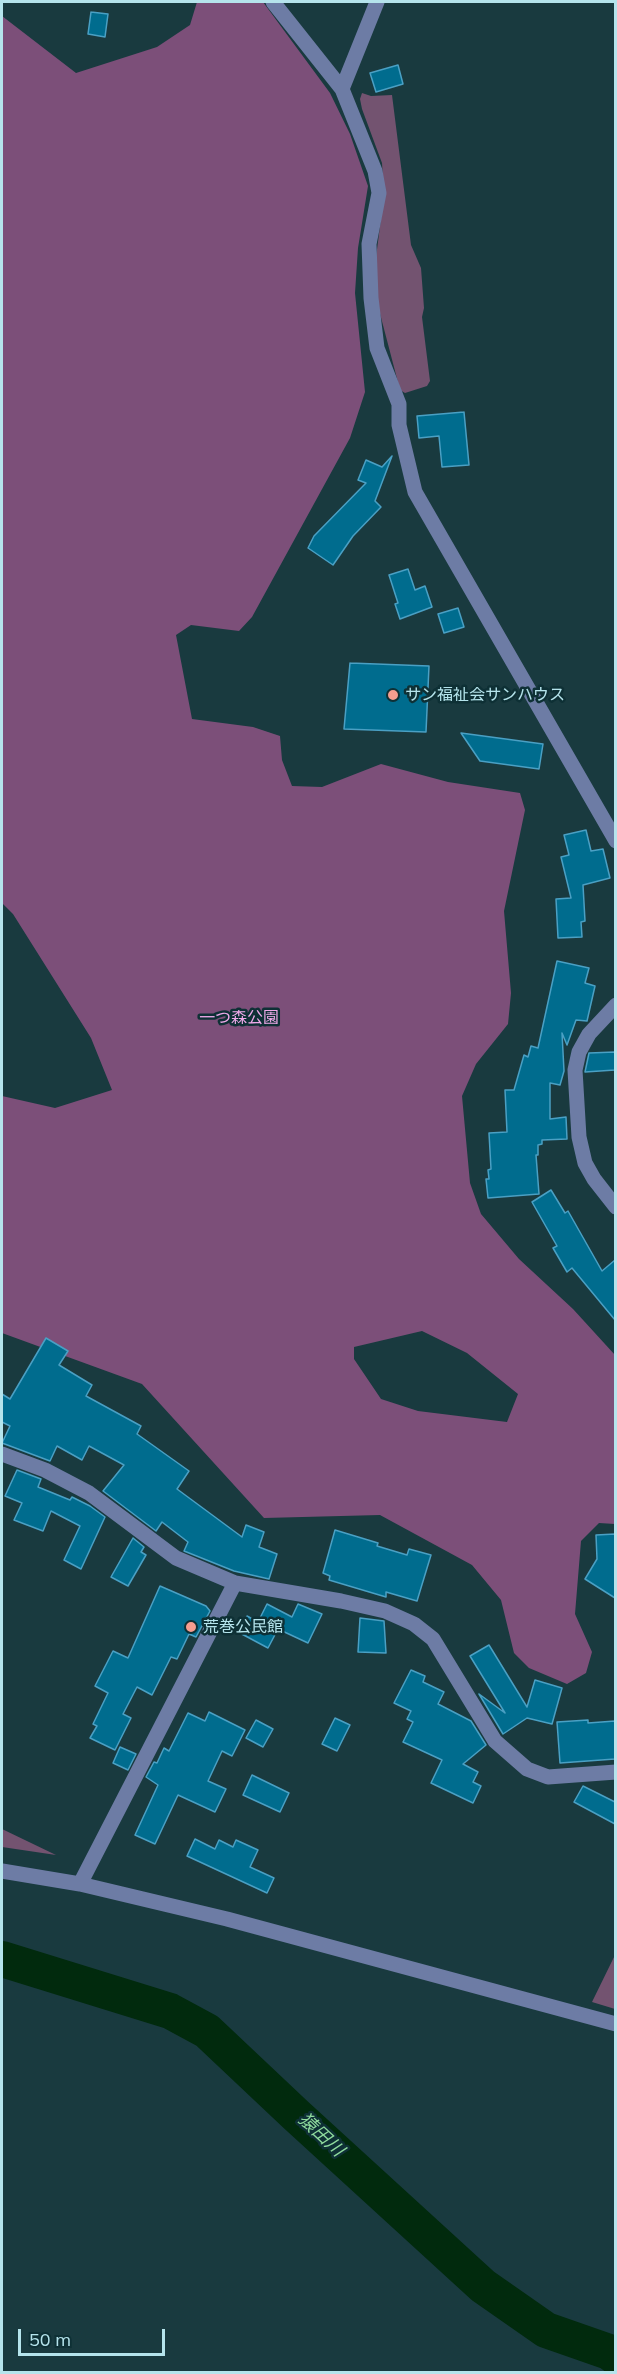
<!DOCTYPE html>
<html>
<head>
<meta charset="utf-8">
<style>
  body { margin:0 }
  #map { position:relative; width:617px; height:2374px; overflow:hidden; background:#193a3f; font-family:Mulish,sans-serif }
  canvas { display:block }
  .frame { position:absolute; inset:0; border:3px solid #b5e4ec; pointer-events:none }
  .scale { position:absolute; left:18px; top:2329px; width:147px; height:27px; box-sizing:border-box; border:3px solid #b5e4ec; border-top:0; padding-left:8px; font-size:18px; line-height:21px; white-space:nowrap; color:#b5e4ec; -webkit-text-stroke:4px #0e3035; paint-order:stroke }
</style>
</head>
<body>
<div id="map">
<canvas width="617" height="2374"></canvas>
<div class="frame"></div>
<div class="scale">50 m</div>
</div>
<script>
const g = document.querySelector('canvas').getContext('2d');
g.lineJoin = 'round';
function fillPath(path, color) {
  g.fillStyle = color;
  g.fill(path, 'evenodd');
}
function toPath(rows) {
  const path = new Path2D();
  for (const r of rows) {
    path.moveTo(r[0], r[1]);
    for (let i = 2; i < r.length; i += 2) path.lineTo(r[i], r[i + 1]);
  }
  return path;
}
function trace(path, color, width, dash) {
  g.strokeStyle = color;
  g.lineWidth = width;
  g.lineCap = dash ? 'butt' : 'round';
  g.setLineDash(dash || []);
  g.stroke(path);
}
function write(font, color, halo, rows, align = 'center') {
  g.font = font + ' Mulish,"Noto Sans JP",sans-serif';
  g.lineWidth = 5;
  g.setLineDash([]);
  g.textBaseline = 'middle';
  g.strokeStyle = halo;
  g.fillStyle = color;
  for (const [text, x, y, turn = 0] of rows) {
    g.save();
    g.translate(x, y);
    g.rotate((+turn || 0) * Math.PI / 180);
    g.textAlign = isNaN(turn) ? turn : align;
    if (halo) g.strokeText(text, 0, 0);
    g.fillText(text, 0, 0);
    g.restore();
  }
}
fillPath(toPath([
  [362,93,371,96,392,95,411,245,421,268,424,308,422,317,430,381,427,386,405,393,400,390,378,306,375,265,384,195,382,163,362,109,360,99],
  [2,1829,56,1855,2,1847],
  [615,1955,615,2009,592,2002]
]), '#735370');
fillPath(toPath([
  [197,2,263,2,330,93,350,134,368,186,358,248,355,293,365,392,350,438,252,617,239,631,191,625,176,635,192,719,253,727,280,736,282,760,292,786,322,787,381,764,448,782,520,793,525,810,504,911,511,993,508,1024,476,1064,462,1096,470,1183,481,1214,519,1259,573,1309,615,1355,615,1524,599,1523,581,1541,575,1614,592,1652,586,1673,567,1684,529,1668,514,1653,501,1600,472,1565,380,1515,264,1518,142,1384,2,1333,2,1096,55,1108,112,1090,91,1038,13,914,2,903,2,16,76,73,157,47,190,25],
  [422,1331,467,1353,518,1394,507,1422,418,1411,381,1399,354,1359,354,1347]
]), '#7c4f79');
trace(toPath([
  [2,1959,170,2011,207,2031,296,2115,483,2286,546,2330,609,2352,616,2357]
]), '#012a0d', 36);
const building = toPath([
  [91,12,108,14,105,37,88,34,91,12],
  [398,65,403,84,376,92,370,73,398,65],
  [464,412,469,465,442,467,439,436,419,438,417,416,464,412],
  [392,456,375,501,381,507,353,536,333,565,308,548,314,536,366,483,358,480,366,460,382,467,392,456],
  [408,569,415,590,425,586,432,607,400,619,395,604,398,603,389,575,408,569],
  [458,608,464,627,444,633,438,614,458,608],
  [350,663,429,666,426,732,344,729,350,663],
  [461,733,543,744,539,769,480,761,461,733],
  [586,830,591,851,603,849,610,878,583,885,585,921,581,922,582,937,558,938,556,899,571,898,561,857,569,855,564,835,586,830],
  [557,961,589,968,585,983,595,986,587,1021,576,1020,567,1045,562,1033,564,1071,560,1085,550,1083,550,1119,566,1117,567,1139,542,1140,542,1144,538,1145,538,1155,536,1155,539,1194,488,1198,486,1179,489,1179,488,1170,491,1169,489,1133,507,1132,505,1090,514,1090,524,1055,528,1057,531,1046,538,1048,557,961],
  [615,1052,615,1070,585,1072,589,1053,615,1052],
  [551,1190,565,1213,568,1211,602,1271,615,1260,615,1320,572,1268,567,1272,553,1248,557,1246,532,1202,551,1190],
  [46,1338,68,1351,59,1365,92,1385,86,1396,141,1426,137,1434,189,1471,177,1489,242,1537,246,1525,264,1532,259,1547,277,1554,269,1579,234,1571,184,1551,188,1542,162,1522,156,1531,103,1491,124,1465,89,1446,82,1460,57,1446,50,1461,2,1443,10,1426,2,1422,2,1394,10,1399,46,1338],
  [17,1470,41,1479,38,1487,70,1500,72,1497,90,1506,105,1517,81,1569,64,1560,80,1526,51,1511,43,1531,14,1520,22,1503,5,1496,17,1470],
  [335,1530,378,1543,377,1546,407,1555,409,1549,431,1555,417,1601,386,1592,386,1597,329,1580,330,1576,323,1573,335,1530],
  [615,1534,615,1598,585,1579,597,1559,596,1535,615,1534],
  [133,1538,144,1547,141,1552,146,1555,128,1586,111,1577,133,1538],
  [160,1586,206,1606,210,1611,196,1637,189,1634,177,1659,171,1657,152,1695,137,1687,123,1714,131,1718,115,1750,90,1738,97,1726,93,1724,108,1693,95,1686,113,1651,128,1658,160,1586],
  [267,1604,292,1617,298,1604,322,1614,308,1643,278,1629,268,1648,238,1632,247,1616,258,1622,267,1604],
  [360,1618,384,1621,386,1653,358,1652,360,1618],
  [489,1645,527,1707,535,1680,562,1688,552,1724,527,1718,503,1734,479,1694,505,1713,470,1656,489,1645],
  [411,1670,425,1676,423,1682,444,1692,438,1704,471,1721,486,1745,463,1764,478,1772,473,1782,481,1786,473,1803,431,1783,442,1760,403,1742,413,1722,407,1719,411,1711,394,1703,411,1670],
  [209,1712,245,1730,232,1756,222,1751,208,1781,226,1789,215,1812,178,1795,155,1844,135,1835,158,1785,146,1777,154,1762,157,1763,164,1748,169,1751,188,1713,205,1721,209,1712],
  [335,1718,350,1725,337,1751,322,1744,335,1718],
  [256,1720,273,1729,263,1747,246,1738,256,1720],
  [588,1720,588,1723,615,1721,615,1759,560,1763,557,1722,588,1720],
  [120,1747,136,1754,128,1770,113,1763,120,1747],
  [252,1775,289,1793,280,1812,243,1795,252,1775],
  [583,1786,615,1802,615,1824,574,1802,583,1786],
  [195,1839,215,1849,219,1840,233,1847,236,1840,258,1850,250,1867,274,1878,267,1893,187,1856,195,1839]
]);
fillPath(building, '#006c8e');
trace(building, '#4aa0c4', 1.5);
trace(toPath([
  [273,2,342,89,375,171,379,193,369,244,371,298,377,348,399,404,399,425,415,492,616,841],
  [342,89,377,2],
  [616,1005,589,1034,579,1052,575,1070,579,1137,585,1163,594,1179,616,1207],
  [2,1454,45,1470,89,1493,176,1558,235,1583,341,1601,385,1611,414,1624,433,1639,495,1741,527,1769,548,1777,616,1772],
  [2,1871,80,1884,227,1919,616,2024],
  [80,1884,235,1583]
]), '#6d7ca5', 15);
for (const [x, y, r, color] of [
  [393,695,6,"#f59d8f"],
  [191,1627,6,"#f59d8f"]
]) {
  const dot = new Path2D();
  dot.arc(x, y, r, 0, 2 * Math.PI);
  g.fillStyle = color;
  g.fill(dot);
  trace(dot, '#0e3035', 2);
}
write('16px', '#b5e4ec', '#0e3035', [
  ["サン福祉会サンハウス",405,695],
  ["荒巻公民館",203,1627]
], 'left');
write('16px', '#eea9e9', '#0e3035', [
  ["一つ森公園",239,1018]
]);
write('italic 18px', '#8fdb9d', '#0e3035', [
  ["猿田川",321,2135,43]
]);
</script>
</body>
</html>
